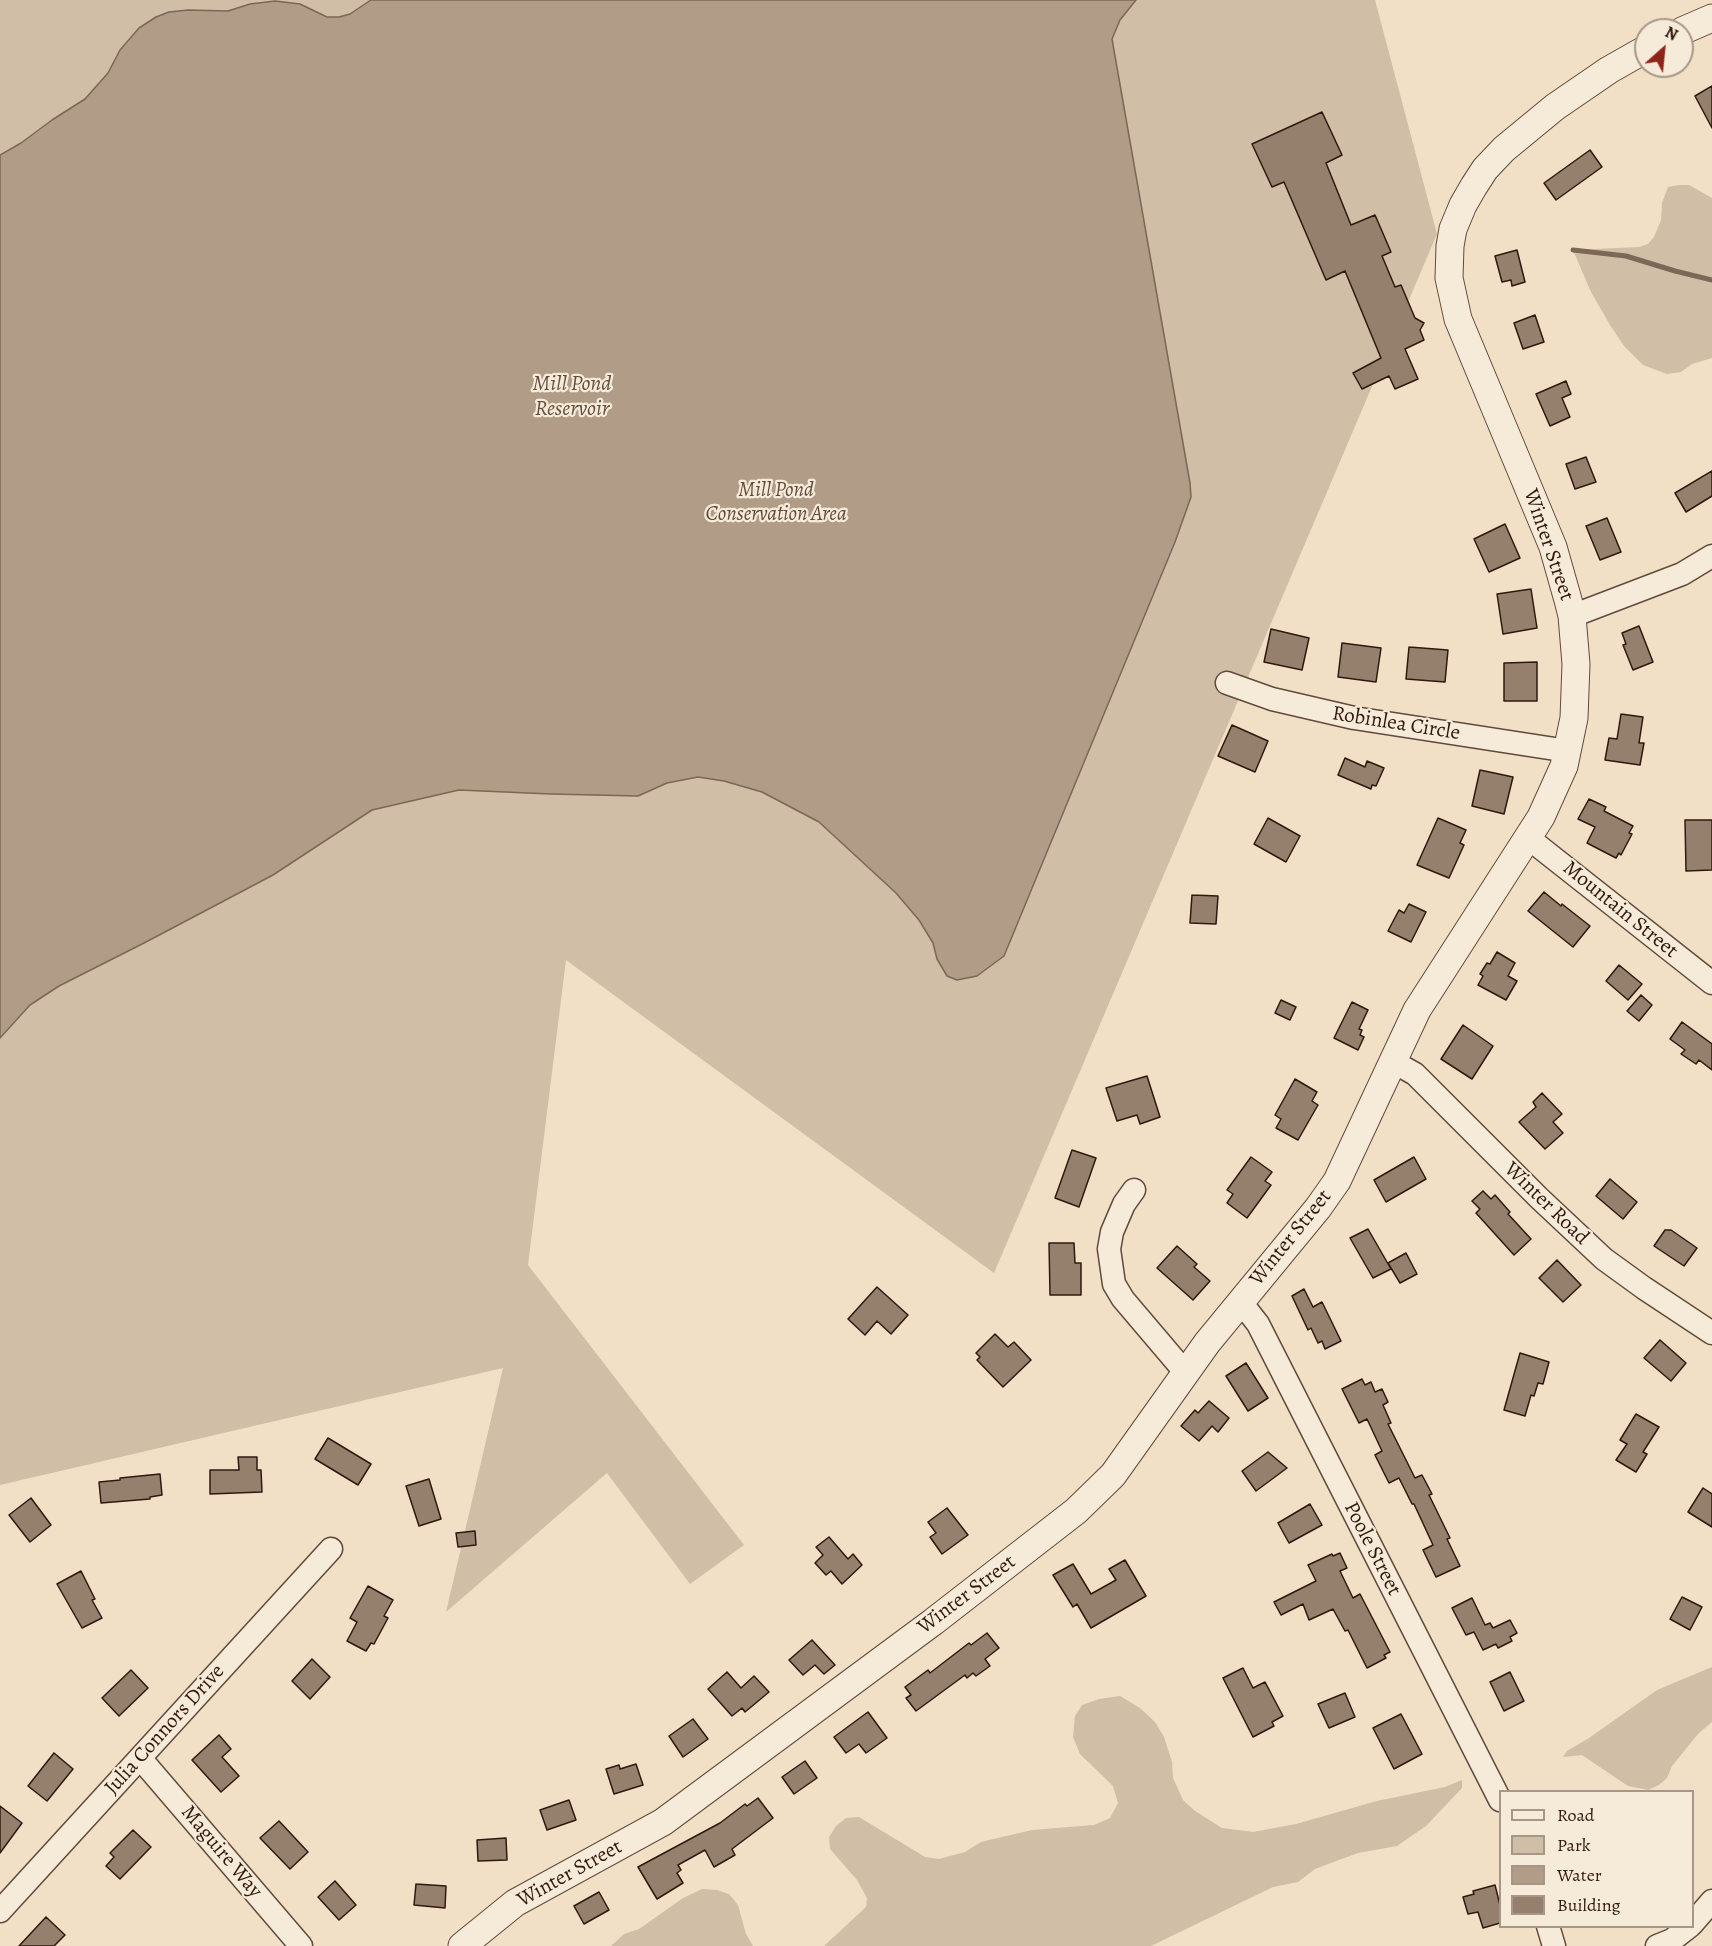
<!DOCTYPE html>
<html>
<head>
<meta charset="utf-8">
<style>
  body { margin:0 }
  #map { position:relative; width:1712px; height:1946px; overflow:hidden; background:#f1e0c5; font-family:Alegreya,serif }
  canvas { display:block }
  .legend { position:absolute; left:1499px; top:1790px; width:195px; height:138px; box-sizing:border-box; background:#f6ebd9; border:2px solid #a79788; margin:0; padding:8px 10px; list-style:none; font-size:18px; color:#31180f }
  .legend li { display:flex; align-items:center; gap:12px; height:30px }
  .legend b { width:30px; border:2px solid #a79788 }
  .north { position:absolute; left:1634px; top:18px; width:60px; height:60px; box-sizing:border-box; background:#f6ebd9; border:2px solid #a79788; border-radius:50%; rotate:27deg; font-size:16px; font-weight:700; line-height:24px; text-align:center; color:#31180f }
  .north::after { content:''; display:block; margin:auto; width:21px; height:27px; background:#8f2418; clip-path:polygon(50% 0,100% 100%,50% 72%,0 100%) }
</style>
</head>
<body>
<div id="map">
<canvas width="1712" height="1946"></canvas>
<ul class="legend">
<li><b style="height:8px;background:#f6ebd9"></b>Road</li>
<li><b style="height:16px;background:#d0bea6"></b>Park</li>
<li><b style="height:16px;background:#b09c87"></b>Water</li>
<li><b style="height:16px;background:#95806e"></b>Building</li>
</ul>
<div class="north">N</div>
</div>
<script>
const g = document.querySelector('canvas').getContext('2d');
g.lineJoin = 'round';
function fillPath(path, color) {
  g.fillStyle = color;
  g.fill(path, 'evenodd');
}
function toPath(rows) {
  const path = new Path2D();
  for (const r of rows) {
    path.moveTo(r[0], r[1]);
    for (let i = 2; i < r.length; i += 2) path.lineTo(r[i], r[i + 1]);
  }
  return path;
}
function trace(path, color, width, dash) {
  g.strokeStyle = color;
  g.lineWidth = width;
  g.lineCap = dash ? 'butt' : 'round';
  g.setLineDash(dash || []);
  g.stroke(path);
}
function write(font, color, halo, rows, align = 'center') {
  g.font = font + ' Alegreya,serif';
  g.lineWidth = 4.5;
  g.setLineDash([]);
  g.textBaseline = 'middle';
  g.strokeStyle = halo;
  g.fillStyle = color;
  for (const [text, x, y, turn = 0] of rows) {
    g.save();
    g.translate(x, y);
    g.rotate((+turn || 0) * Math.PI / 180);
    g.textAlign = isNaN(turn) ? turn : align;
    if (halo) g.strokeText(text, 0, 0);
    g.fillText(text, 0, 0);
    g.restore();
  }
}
fillPath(toPath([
  [0,0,1375,0,1437,234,994,1273,566,960,528,1265,744,1545,690,1584,607,1473,446,1612,503,1368,0,1485],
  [1679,185,1689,185,1712,198,1712,358,1692,364,1681,372,1667,374,1643,365,1624,346,1610,325,1591,292,1573,250,1639,247,1648,244,1654,237,1661,220,1662,203,1668,187],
  [1712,1667,1712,1722,1698,1734,1672,1766,1667,1778,1659,1785,1648,1790,1628,1786,1582,1755,1563,1757,1567,1751,1589,1738,1657,1690],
  [1120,1696,1140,1708,1155,1722,1164,1737,1172,1762,1173,1778,1183,1800,1195,1811,1222,1828,1253,1832,1296,1824,1377,1801,1445,1787,1462,1780,1462,1788,1426,1826,1397,1846,1358,1853,1315,1869,1298,1882,1273,1887,1151,1946,824,1946,866,1907,867,1898,857,1880,830,1849,829,1837,836,1826,846,1818,859,1817,925,1857,939,1859,965,1852,981,1842,1032,1830,1094,1825,1110,1818,1118,1803,1113,1786,1080,1754,1073,1737,1075,1716,1082,1705,1099,1699],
  [702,1889,717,1890,729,1894,738,1905,746,1934,753,1946,611,1946,624,1934,639,1929,683,1898]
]), '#d0bea6');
const water = toPath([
  [371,0,1136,0,1120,20,1112,39,1190,483,1191,497,1175,542,1004,956,977,976,957,980,947,976,937,959,933,943,919,920,896,893,819,822,762,792,724,781,698,777,667,783,638,796,551,794,459,790,372,810,273,875,146,942,59,986,30,1005,0,1038,0,155,21,143,52,120,85,99,108,73,120,50,139,28,156,17,169,12,188,10,228,11,250,4,275,1,300,4,327,17,339,17,350,14,371,0]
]);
fillPath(water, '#b09c87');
trace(water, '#7d6757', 1.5);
trace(toPath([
  [1573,250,1626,256,1675,271,1712,280]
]), '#7d6757', 5);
const building = toPath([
  [1712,86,1712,128,1695,96,1712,86],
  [1322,112,1342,155,1326,163,1351,225,1375,215,1391,252,1382,256,1395,287,1401,285,1415,318,1424,323,1420,330,1424,340,1405,349,1418,379,1395,389,1389,376,1362,389,1353,373,1381,358,1345,271,1326,280,1284,182,1272,187,1252,144,1322,112],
  [1590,150,1602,167,1556,200,1544,183,1590,150],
  [1517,250,1525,282,1512,286,1511,280,1502,282,1495,256,1517,250],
  [1535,315,1544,342,1523,349,1514,323,1535,315],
  [1566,381,1571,394,1562,398,1570,417,1550,426,1536,394,1566,381],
  [1586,457,1596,482,1575,489,1566,464,1586,457],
  [1712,471,1712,496,1686,512,1675,493,1712,471],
  [1607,518,1621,552,1600,560,1586,526,1607,518],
  [1505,524,1520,558,1489,572,1474,539,1505,524],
  [1531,589,1537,628,1503,634,1497,594,1531,589],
  [1639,626,1653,662,1633,670,1623,645,1626,644,1622,633,1639,626],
  [1271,629,1309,638,1302,670,1264,662,1271,629],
  [1342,643,1381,648,1376,682,1338,677,1342,643],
  [1409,647,1448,650,1445,682,1406,679,1409,647],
  [1537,662,1537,701,1504,701,1504,663,1537,662],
  [1621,714,1643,717,1639,743,1644,743,1640,765,1605,760,1609,738,1617,739,1621,714],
  [1232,725,1268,741,1255,772,1218,756,1232,725],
  [1345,758,1365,767,1367,761,1384,768,1376,786,1372,785,1371,789,1338,775,1345,758],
  [1480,770,1513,777,1504,814,1472,806,1480,770],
  [1589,799,1606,807,1604,811,1633,826,1629,833,1632,834,1621,855,1619,853,1616,858,1587,843,1595,827,1578,819,1589,799],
  [1268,818,1300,836,1286,862,1254,844,1268,818],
  [1438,818,1466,830,1460,843,1464,845,1449,878,1417,865,1438,818],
  [1685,820,1712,820,1712,870,1686,871,1685,820],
  [1544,892,1561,906,1562,904,1590,926,1573,947,1528,911,1544,892],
  [1192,895,1218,896,1216,924,1190,923,1192,895],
  [1409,904,1426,912,1411,942,1388,931,1399,910,1404,913,1409,904],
  [1497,952,1515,963,1508,976,1517,981,1506,1000,1478,985,1483,976,1480,974,1487,963,1490,964,1497,952],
  [1619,965,1642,984,1628,1000,1606,981,1619,965],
  [1641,995,1652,1005,1639,1021,1627,1011,1641,995],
  [1281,1000,1296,1007,1290,1020,1275,1013,1281,1000],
  [1352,1002,1368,1010,1359,1029,1362,1030,1360,1035,1364,1037,1358,1050,1334,1038,1352,1002],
  [1682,1022,1712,1044,1712,1070,1699,1060,1696,1064,1681,1054,1685,1050,1670,1039,1682,1022],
  [1463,1025,1493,1046,1472,1079,1441,1059,1463,1025],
  [1147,1076,1160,1117,1140,1124,1137,1115,1117,1121,1106,1088,1147,1076],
  [1295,1079,1317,1092,1312,1101,1318,1105,1298,1140,1276,1128,1281,1119,1275,1115,1295,1079],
  [1542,1093,1562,1114,1553,1122,1563,1133,1545,1149,1519,1122,1536,1107,1533,1102,1542,1093],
  [1072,1150,1096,1158,1079,1207,1055,1198,1072,1150],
  [1251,1157,1272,1172,1265,1181,1271,1185,1247,1218,1227,1203,1233,1194,1227,1190,1251,1157],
  [1414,1157,1426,1179,1386,1202,1374,1180,1414,1157],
  [1610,1179,1637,1202,1623,1219,1596,1196,1610,1179],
  [1483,1191,1491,1199,1495,1195,1510,1212,1508,1214,1531,1239,1514,1255,1476,1213,1480,1209,1472,1201,1483,1191],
  [1368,1229,1391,1269,1373,1278,1350,1238,1368,1229],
  [1665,1230,1671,1230,1697,1248,1684,1266,1654,1246,1665,1230],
  [1049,1243,1074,1243,1075,1263,1081,1263,1081,1295,1050,1295,1049,1243],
  [1177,1246,1197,1264,1194,1267,1210,1281,1193,1300,1157,1268,1177,1246],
  [1406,1253,1417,1274,1400,1283,1388,1263,1406,1253],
  [1557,1260,1581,1285,1563,1302,1539,1278,1557,1260],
  [877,1287,908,1315,891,1334,877,1321,865,1335,848,1319,877,1287],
  [1304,1289,1313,1307,1322,1302,1341,1341,1325,1349,1322,1341,1318,1343,1311,1328,1308,1330,1292,1296,1304,1289],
  [995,1334,1008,1347,1014,1342,1031,1360,1003,1387,977,1360,980,1357,976,1353,995,1334],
  [1660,1340,1686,1363,1671,1381,1644,1358,1660,1340],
  [1520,1353,1549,1362,1543,1384,1538,1383,1534,1396,1531,1395,1525,1416,1504,1410,1520,1353],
  [1246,1363,1268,1398,1248,1411,1226,1376,1246,1363],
  [1362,1379,1365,1385,1371,1382,1375,1392,1382,1389,1388,1402,1383,1405,1391,1423,1388,1424,1415,1478,1422,1475,1432,1494,1429,1495,1450,1538,1447,1539,1460,1566,1436,1577,1423,1550,1433,1545,1414,1504,1412,1504,1399,1478,1389,1483,1375,1455,1382,1451,1367,1419,1359,1423,1342,1389,1362,1379],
  [1209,1401,1229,1418,1218,1432,1212,1426,1199,1441,1181,1426,1195,1410,1198,1413,1209,1401],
  [1636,1414,1659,1427,1643,1452,1647,1454,1636,1472,1616,1460,1627,1444,1620,1440,1636,1414],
  [328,1438,371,1464,358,1485,315,1459,328,1438],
  [1268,1452,1287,1468,1256,1491,1242,1471,1268,1452],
  [238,1457,257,1457,257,1470,261,1470,262,1492,210,1494,210,1470,239,1470,238,1457],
  [160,1474,162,1495,150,1497,150,1499,101,1503,99,1482,120,1480,120,1478,160,1474],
  [429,1479,441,1519,419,1526,406,1486,429,1479],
  [1703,1488,1712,1494,1712,1527,1688,1512,1703,1488],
  [31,1498,51,1525,30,1542,9,1515,31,1498],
  [1310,1504,1322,1525,1289,1543,1278,1523,1310,1504],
  [947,1508,968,1535,942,1554,930,1537,936,1533,928,1522,947,1508],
  [475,1531,476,1545,458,1547,456,1533,475,1531],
  [829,1537,848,1559,853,1554,862,1565,842,1584,831,1571,826,1575,815,1563,823,1555,816,1547,829,1537],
  [1340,1553,1347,1568,1340,1571,1353,1598,1360,1594,1390,1652,1384,1655,1386,1658,1367,1668,1348,1630,1345,1631,1333,1609,1309,1620,1303,1604,1281,1615,1274,1602,1316,1581,1308,1565,1332,1554,1333,1556,1340,1553],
  [1125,1560,1146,1596,1091,1628,1077,1604,1073,1607,1053,1575,1073,1564,1091,1594,1116,1580,1109,1569,1125,1560],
  [81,1571,95,1599,92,1600,102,1618,82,1628,57,1584,81,1571],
  [368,1586,393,1600,384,1616,388,1618,374,1644,371,1643,366,1651,347,1641,357,1622,350,1618,368,1586],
  [1682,1597,1702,1607,1690,1630,1670,1619,1682,1597],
  [1472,1598,1485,1625,1490,1623,1493,1628,1510,1620,1517,1633,1510,1637,1512,1641,1498,1648,1496,1644,1483,1650,1474,1632,1466,1635,1452,1608,1472,1598],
  [987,1633,999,1648,985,1659,990,1666,976,1676,973,1673,967,1678,965,1675,916,1711,906,1698,911,1695,905,1687,928,1670,930,1673,969,1643,971,1645,987,1633],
  [812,1640,835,1665,824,1674,815,1665,803,1675,789,1660,812,1640],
  [312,1659,330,1677,310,1699,292,1681,312,1659],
  [1243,1668,1253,1688,1265,1682,1283,1716,1272,1722,1274,1726,1253,1737,1223,1678,1243,1668],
  [131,1670,148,1688,119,1716,102,1698,131,1670],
  [727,1672,741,1688,754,1676,769,1692,745,1712,742,1708,732,1716,708,1689,727,1672],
  [1510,1672,1524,1701,1504,1711,1490,1682,1510,1672],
  [1345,1693,1355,1717,1329,1728,1318,1704,1345,1693],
  [868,1712,887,1738,866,1753,859,1744,846,1753,834,1737,868,1712],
  [1401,1714,1422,1754,1394,1769,1373,1728,1401,1714],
  [693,1719,708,1739,683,1757,669,1736,693,1719],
  [219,1735,231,1749,222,1757,239,1776,221,1792,192,1760,219,1735],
  [54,1753,73,1769,47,1801,28,1786,54,1753],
  [805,1761,817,1778,794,1794,782,1777,805,1761],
  [636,1764,643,1785,614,1794,606,1769,619,1765,620,1769,636,1764],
  [758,1798,773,1818,732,1849,735,1855,714,1867,705,1850,678,1865,681,1870,677,1873,683,1883,657,1899,638,1867,720,1823,745,1804,747,1806,758,1798],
  [569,1800,576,1820,547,1830,540,1810,569,1800],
  [0,1806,22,1823,0,1853,0,1806],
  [279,1821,308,1852,290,1869,260,1838,279,1821],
  [133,1830,151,1847,120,1879,106,1866,114,1857,110,1853,133,1830],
  [506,1838,507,1860,478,1861,477,1840,506,1838],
  [335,1881,356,1905,339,1920,318,1897,335,1881],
  [416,1884,446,1886,445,1908,414,1905,416,1884],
  [1495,1885,1500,1905,1500,1923,1483,1928,1478,1912,1468,1914,1463,1897,1474,1894,1473,1891,1495,1885],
  [599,1892,609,1910,584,1924,574,1906,599,1892],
  [46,1917,65,1935,54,1946,19,1946,46,1917]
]);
fillPath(building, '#95806e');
trace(building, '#31180f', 1.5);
const minor = toPath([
  [1572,616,1682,574,1712,556],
  [1227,683,1272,699,1354,718,1568,751],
  [1527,837,1712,983],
  [1392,1061,1415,1074,1539,1198,1604,1259,1644,1288,1712,1333],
  [1134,1190,1124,1204,1112,1232,1109,1249,1114,1284,1123,1299,1185,1372],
  [1240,1301,1258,1324,1500,1800],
  [140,1758,301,1946],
  [0,1911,331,1549],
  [1692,1924,1712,1901],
  [1548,1926,1554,1946],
  [1657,1946,1672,1940,1690,1926]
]);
const tertiary = toPath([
  [1682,31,1712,18],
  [462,1946,515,1903,663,1822,933,1622,1076,1511,1113,1475,1207,1343,1318,1208,1337,1181,1417,1010,1541,817,1564,766,1574,718,1576,664,1572,616,1568,600,1553,547,1458,319,1449,278,1450,246,1453,229,1463,205,1474,186,1485,169,1504,149,1555,107,1609,70,1646,49]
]);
trace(minor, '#614a3c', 25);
trace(tertiary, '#614a3c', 29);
trace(minor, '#f6ebd9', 22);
trace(tertiary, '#f6ebd9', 27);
write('italic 21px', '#614a3c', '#f6ebd9', [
  ["Mill Pond",776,491],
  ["Conservation Area",776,515]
]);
write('21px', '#31180f', '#f6ebd9', [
  ["Winter Street",1548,545,71],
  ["Robinlea Circle",1396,724,9],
  ["Mountain Street",1620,910,39],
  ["Winter Road",1546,1204,44],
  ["Winter Street",1291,1238,-51],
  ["Poole Street",1372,1549,63],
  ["Winter Street",967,1595,-37],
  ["Julia Connors Drive",165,1730,-48],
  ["Maguire Way",221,1852,50],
  ["Winter Street",570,1874,-29]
]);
write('italic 22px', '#644d3f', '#f6ebd9', [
  ["Mill Pond",572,385],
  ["Reservoir",572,410]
]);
</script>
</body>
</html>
